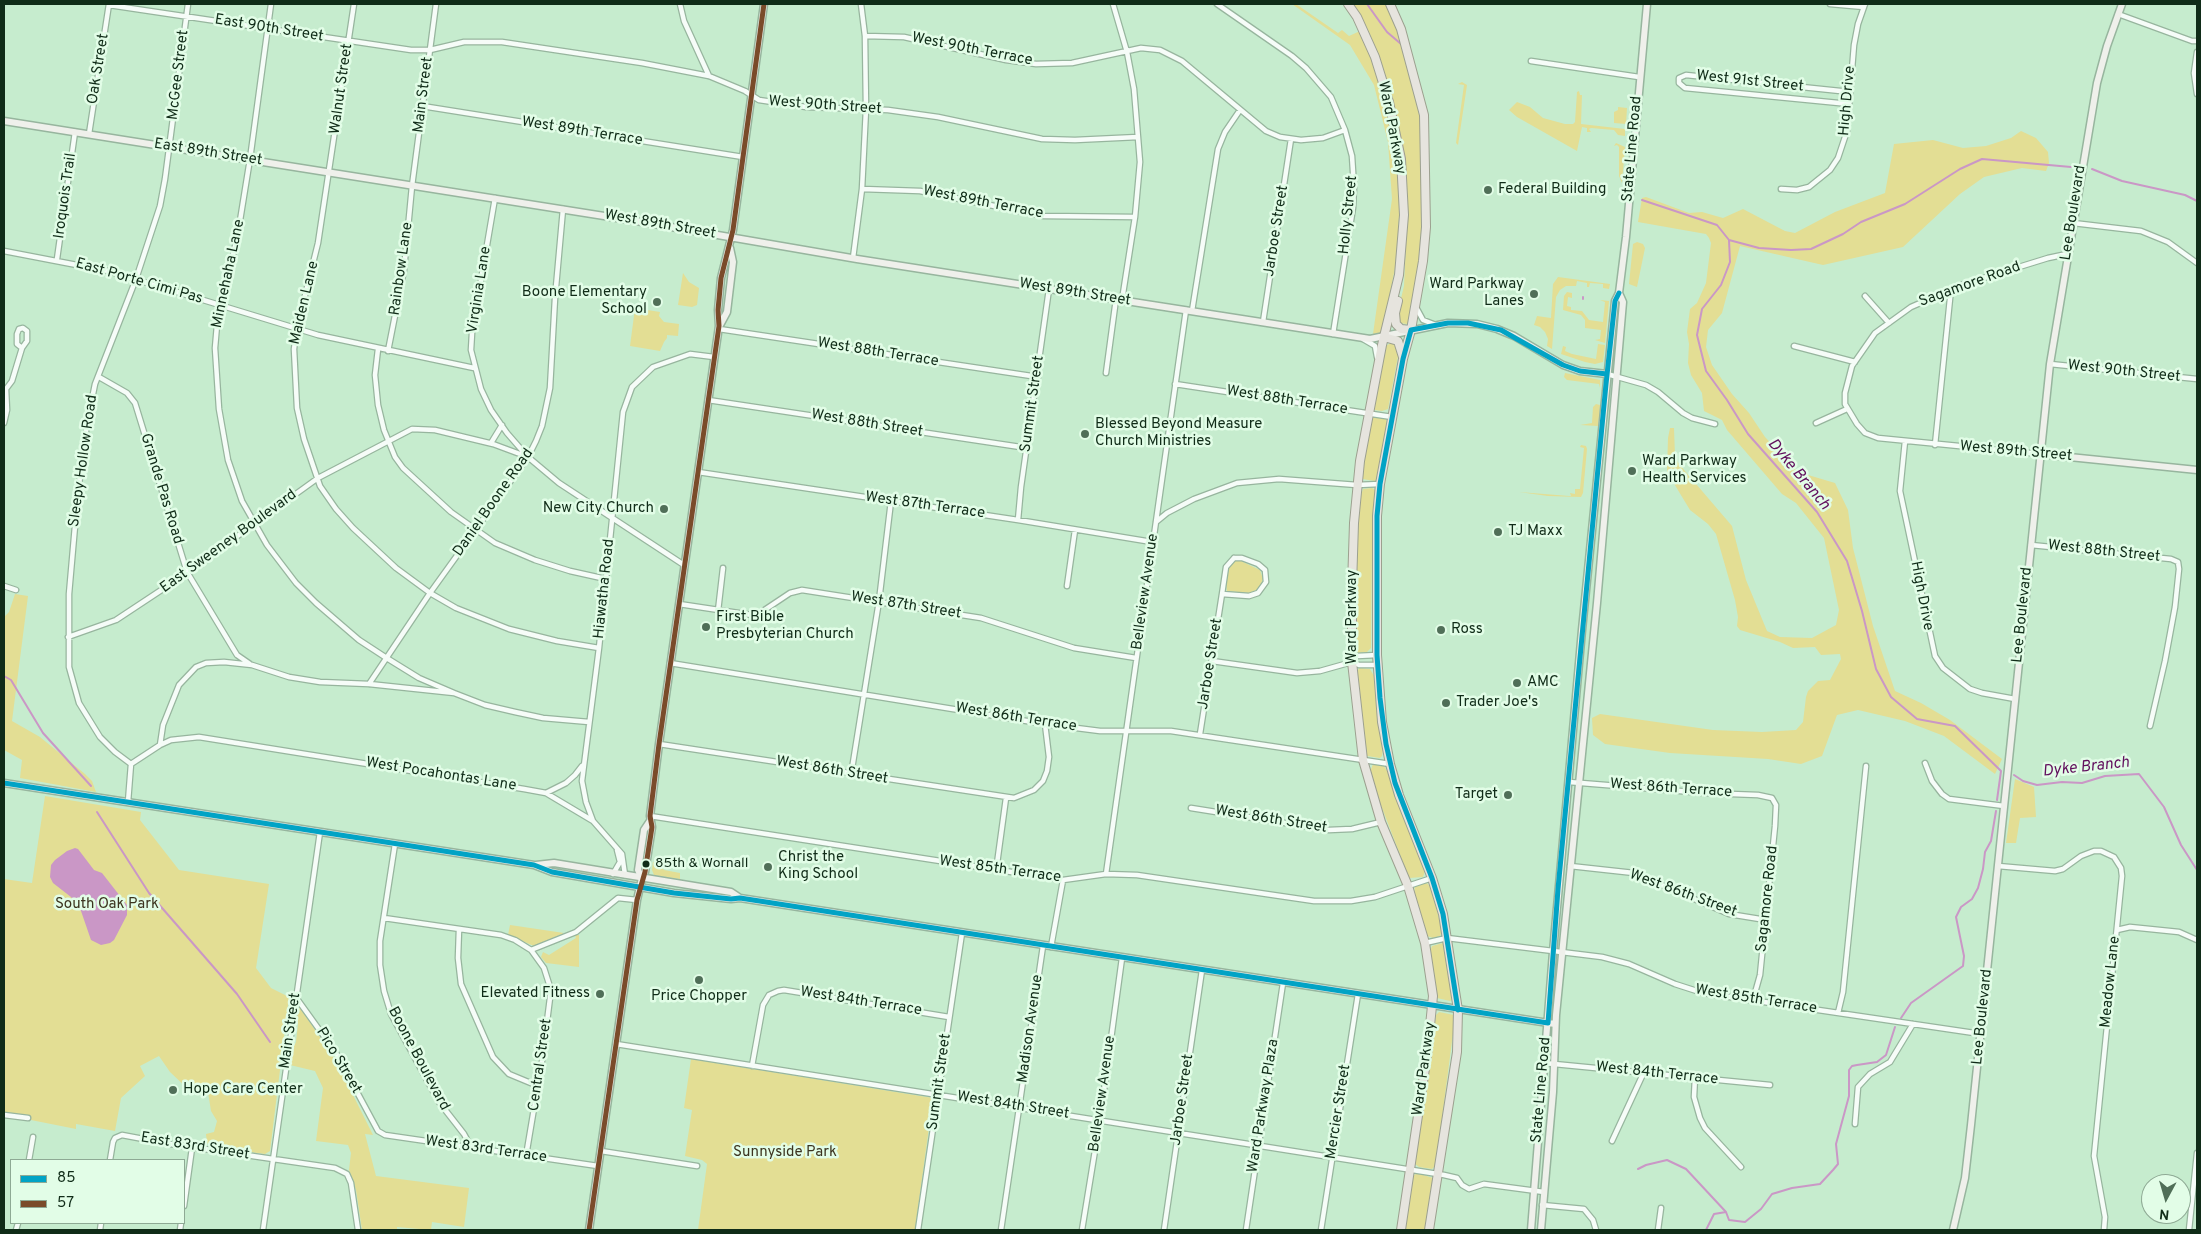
<!DOCTYPE html>
<html>
<head>
<meta charset="utf-8">
<style>
  body { margin:0 }
  #map { position:relative; width:2201px; height:1234px; overflow:hidden; background:#c6ecce; font-family:Overpass,sans-serif }
  canvas { display:block }
  .frame { position:absolute; inset:0; border:5px solid #102c18; pointer-events:none }
  .legend { position:absolute; left:10px; top:1159px; width:175px; height:65px; box-sizing:border-box; background:#e2fde7; border:1px solid #8ea994; margin:0; padding:6px 9px; list-style:none; font-size:15px; color:#102c18 }
  .legend li { display:flex; align-items:center; gap:10px; height:25px }
  .legend b { width:25px; border:1px solid #8ea994 }
  .north { position:absolute; left:2141px; top:1174px; width:50px; height:50px; box-sizing:border-box; background:#e2fde7; border:1px solid #8ea994; border-radius:50%; rotate:186deg; font-size:14px; font-weight:700; line-height:20px; text-align:center; color:#102c18 }
  .north::after { content:''; display:block; margin:auto; width:18px; height:22px; background:#506f58; clip-path:polygon(50% 0,100% 100%,50% 72%,0 100%) }
</style>
</head>
<body>
<div id="map">
<canvas width="2201" height="1234"></canvas>
<div class="frame"></div>
<ul class="legend">
<li><b style="height:6px;background:#01a3c5"></b>85</li>
<li><b style="height:6px;background:#7a4b2a"></b>57</li>
</ul>
<div class="north">N</div>
</div>
<script>
const g = document.querySelector('canvas').getContext('2d');
g.lineJoin = 'round';
function fillPath(path, color) {
  g.fillStyle = color;
  g.fill(path, 'evenodd');
}
function toPath(rows) {
  const path = new Path2D();
  for (const r of rows) {
    path.moveTo(r[0], r[1]);
    for (let i = 2; i < r.length; i += 2) path.lineTo(r[i], r[i + 1]);
  }
  return path;
}
function trace(path, color, width, dash) {
  g.strokeStyle = color;
  g.lineWidth = width;
  g.lineCap = dash ? 'butt' : 'round';
  g.setLineDash(dash || []);
  g.stroke(path);
}
function write(font, color, halo, rows, align = 'center') {
  g.font = font + ' Overpass,sans-serif';
  g.lineWidth = 5;
  g.setLineDash([]);
  g.textBaseline = 'middle';
  g.strokeStyle = halo;
  g.fillStyle = color;
  for (const [text, x, y, turn = 0] of rows) {
    g.save();
    g.translate(x, y);
    g.rotate((+turn || 0) * Math.PI / 180);
    g.textAlign = isNaN(turn) ? turn : align;
    if (halo) g.strokeText(text, 0, 0);
    g.fillText(text, 0, 0);
    g.restore();
  }
}
fillPath(toPath([
  [1292,4,1296,4,1338,33,1342,30,1349,36,1360,31,1379,79,1389,117,1397,157,1400,197,1398,235,1395,268,1384,323,1383,330,1379,333,1373,334,1392,199,1388,142,1374,85,1350,45],
  [1354,4,1386,4,1399,36,1417,103,1421,125,1423,199,1419,264,1410,318,1407,324,1399,323,1397,315,1404,286,1407,222,1405,162,1400,132,1383,68,1369,32],
  [1462,82,1467,85,1458,145,1456,143,1464,85,1458,84],
  [1579,91,1580,95,1582,95,1581,124,1625,129,1625,136,1618,135,1614,130,1591,128,1589,129,1591,132,1587,132,1587,128,1582,127,1577,151,1517,117,1509,110,1517,102,1530,107,1543,118,1565,124,1573,124,1575,122,1577,92],
  [1618,107,1627,108,1626,124,1614,123,1614,112,1618,110],
  [2021,131,2036,138,2048,152,2049,163,2046,171,2022,168,1984,177,1960,194,1903,247,1823,265,1740,246,1722,313,1708,330,1706,347,1712,365,1732,394,1749,413,1765,437,1798,472,1835,483,1848,510,1853,548,1873,626,1895,691,1921,703,1950,720,2002,759,1995,774,1944,736,1905,721,1858,710,1837,715,1822,756,1801,764,1768,759,1670,753,1605,744,1593,735,1592,718,1600,714,1713,730,1762,732,1796,730,1803,722,1806,697,1808,691,1818,681,1830,680,1841,659,1840,654,1821,655,1815,647,1793,648,1780,642,1740,630,1737,626,1738,617,1735,600,1716,534,1708,524,1690,510,1667,472,1668,438,1670,428,1674,428,1675,456,1679,464,1732,526,1746,580,1767,631,1780,637,1812,638,1836,625,1839,610,1824,538,1796,503,1782,494,1727,430,1722,420,1704,411,1702,393,1691,375,1688,363,1689,344,1687,332,1690,309,1697,303,1706,283,1711,243,1709,238,1706,234,1638,222,1642,198,1646,197,1689,213,1702,212,1723,218,1743,209,1785,231,1795,233,1835,212,1885,193,1894,144,1933,140,1963,148,1986,146,2011,138],
  [1616,143,1625,147,1622,183,1619,176,1619,147,1617,145,1614,146],
  [1637,242,1643,244,1645,248,1637,287,1629,284,1633,244],
  [683,273,689,282,699,288,697,305,692,307,678,305],
  [1558,277,1610,284,1609,289,1603,288,1603,284,1590,283,1589,287,1587,287,1587,283,1577,281,1576,286,1566,286,1560,290,1556,297,1552,349,1547,346,1548,339,1545,332,1540,327,1534,325,1537,316,1551,318,1553,284],
  [1567,292,1572,293,1572,298,1568,297,1567,306,1571,307,1571,310,1582,311,1589,320,1603,322,1605,302,1600,300,1609,301,1605,343,1595,340,1600,339,1601,330,1585,328,1585,320,1581,315,1563,310,1564,296],
  [635,308,660,312,659,316,664,322,679,324,678,336,667,335,667,338,664,342,660,351,630,346],
  [1392,342,1395,343,1399,351,1388,409,1382,411,1374,410,1373,407,1386,346],
  [1598,344,1605,345,1603,362,1595,364,1585,362,1561,354,1563,346,1566,347,1565,351,1572,354,1596,359],
  [1565,373,1600,380,1600,388,1599,384,1567,380,1564,377],
  [1596,404,1600,405,1598,426,1580,425,1592,423,1593,407],
  [1374,417,1386,419,1387,424,1378,476,1375,481,1362,479,1361,475,1371,419],
  [1581,445,1586,446,1587,449,1583,493,1581,497,1548,496,1519,492,1569,496,1571,496,1570,493,1575,494,1575,489,1580,489,1584,448,1580,447],
  [1372,488,1377,491,1372,544,1371,648,1367,652,1358,653,1355,650,1355,590,1359,502,1363,489],
  [1234,561,1241,561,1260,570,1263,579,1259,589,1249,593,1227,591,1226,585,1229,568],
  [15,594,28,596,12,721,40,737,85,774,92,781,96,792,20,778,22,760,4,750,4,617,9,612],
  [1359,668,1370,669,1374,676,1378,720,1383,749,1382,756,1380,758,1367,756,1357,673],
  [1373,764,1383,765,1388,772,1425,871,1423,877,1409,878,1377,795,1370,772],
  [2015,779,2034,787,2036,817,2020,818,2016,843,2006,843],
  [45,796,141,812,140,820,179,870,269,884,256,968,271,988,289,997,270,1151,265,1154,212,1147,207,1143,206,1134,214,1132,217,1121,211,1111,208,1092,189,1090,170,1072,159,1056,140,1066,145,1076,121,1098,115,1131,76,1124,76,1129,31,1120,30,1116,4,1112,4,879,32,883],
  [653,862,659,863,659,865,664,870,680,873,680,879,654,875,652,870],
  [1427,883,1431,888,1442,930,1440,936,1433,938,1427,936,1414,893,1415,886],
  [510,925,564,933,534,946,508,935],
  [574,934,579,935,579,967,546,963,541,957,543,952,549,955,576,938],
  [1443,943,1445,945,1453,999,1450,1001,1437,998,1430,952,1432,946],
  [300,1008,335,1059,373,1135,365,1134,376,1176,469,1188,464,1227,432,1222,431,1230,397,1227,397,1230,362,1230,356,1190,349,1170,351,1153,348,1145,316,1141,323,1088,315,1071,290,1065,292,1050,296,1042,298,1024,296,1018,297,1010],
  [1439,1012,1454,1015,1455,1018,1436,1165,1432,1169,1419,1167,1415,1164,1436,1015],
  [691,1059,933,1098,915,1230,698,1230,707,1164,702,1160,685,1156,692,1110,684,1108],
  [1417,1173,1433,1178,1427,1230,1405,1230,1413,1176]
]), '#e3de94');
fillPath(toPath([
  [75,848,78,849,94,870,102,873,127,905,127,915,114,940,110,943,101,945,91,940,81,911,71,897,53,883,50,877,51,865,55,860,67,851]
]), '#ca97c6');
trace(toPath([
  [1367,4,1387,32,1401,44],
  [2092,169,2122,181,2185,195,2197,201],
  [1642,200,1717,225,1729,240,1730,262,1721,285,1702,309,1697,335,1706,371,1727,400,1748,434,1817,512,1847,561,1862,611,1876,669,1891,697,1917,719,1955,726,2001,771,1997,800],
  [1729,240,1759,248,1791,250,1811,249,1843,234,1861,222,1905,204,1960,169,1982,159,2071,167],
  [1583,299,1583,297],
  [4,676,11,680,43,733,91,786],
  [2014,775,2023,781,2037,785,2062,782,2082,783,2105,776,2139,774,2164,807,2181,845,2197,870],
  [97,812,149,893,237,994,270,1042],
  [1901,1018,1911,1003,1963,966,1964,956,1956,917,1961,907,1972,899,1978,888,1983,869,1985,852,1991,841,1996,811],
  [1638,1169,1646,1165,1667,1160,1686,1169,1726,1212],
  [1706,1230,1714,1214,1726,1212,1729,1220,1745,1222,1761,1209,1772,1194,1792,1188,1820,1184,1833,1170,1838,1164,1836,1144,1849,1096,1849,1070,1852,1066,1857,1065,1877,1062,1886,1055,1895,1027]
]), '#ca97c6', 2);
const street = toPath([
  [271,4,250,159,238,233,217,325,215,348,219,409,228,460,242,501,267,545,296,583,316,603,359,640,385,657,419,678,454,693],
  [354,4,318,243,297,328,294,349,297,408,304,439,320,486,336,509,353,528,396,568,430,593,456,608,509,629,557,641,599,648],
  [680,4,684,21,709,76],
  [1113,4,1127,52,1134,89,1140,162,1135,217,1122,300],
  [1217,4,1292,56,1306,68,1331,97,1345,130,1352,156,1354,187,1353,208,1333,334],
  [1830,4,1864,7],
  [109,5,411,50,430,50,464,42,502,42,642,63,709,76,745,91,759,100,806,107,888,110,938,117,1042,139,1075,140,1138,137],
  [2118,14,2192,41,2197,41],
  [865,36,904,37,1006,60,1036,64,1072,63,1141,48,1160,50,1182,61,1266,131,1280,137,1301,140,1323,138,1345,130],
  [2197,52,2194,73,2197,94],
  [1531,61,1639,77],
  [1849,104,1685,88,1679,83,1679,78,1686,75,1850,92],
  [422,106,743,157],
  [89,134,109,4],
  [862,189,920,191,1044,216,1135,217],
  [1781,189,1797,190,1809,187,1830,170,1838,158,1847,131,1854,45,1858,24,1865,4],
  [495,198,472,333,471,350,481,389,491,410,507,433,527,456],
  [2073,223,2141,231,2168,242,2197,263],
  [4,251,108,271,318,335,474,368],
  [853,258,862,189,866,109,865,36,861,4],
  [57,259,75,132],
  [1865,296,1889,323],
  [1417,309,1423,320,1436,325],
  [1192,311,1218,149,1225,132,1240,110],
  [1263,322,1291,139],
  [719,329,1038,377],
  [1363,339,1375,346,1377,357],
  [1794,346,1855,362],
  [378,349,375,375,378,405,384,430,395,457,403,468,451,512,495,543,535,560,570,571,606,579],
  [388,351,404,270,412,186,436,4],
  [2050,364,2197,379],
  [1106,373,1116,299],
  [1607,374,1646,385,1658,392,1683,413,1692,418,1715,424],
  [99,377,127,393,135,403,187,572,237,655,250,664],
  [1175,384,1392,417],
  [708,400,1027,448],
  [4,423,7,410,6,389,12,381,22,348,27,341,27,331,23,328,19,329,17,334,17,344,22,348],
  [1816,423,1847,409],
  [1905,441,1900,491,1935,656,1943,668,1970,689,1982,693,2015,699],
  [491,443,502,425],
  [1935,445,1951,289],
  [2040,454,1878,438,1865,433,1857,424,1845,404,1845,393,1852,366,1875,333,1911,307,1964,284,2048,258,2067,254],
  [698,472,1018,520,1152,542],
  [1018,520,1021,487,1049,289],
  [1156,522,1167,513,1194,499,1237,483,1279,479,1357,485,1380,484],
  [2031,545,2171,559,2178,562,2179,569,2175,607,2165,661,2150,726],
  [1234,558,1242,558,1258,564,1265,570,1266,582,1258,593,1249,596,1222,594,1226,567,1234,558],
  [4,586,16,590],
  [1067,586,1075,530],
  [679,604,752,615,763,611,790,593,802,590,981,618,1074,648,1136,658],
  [718,611,723,568],
  [68,637,116,620,178,579,318,478,412,429,435,430,493,444,528,457,559,483,684,565],
  [1212,661,1297,673,1320,671,1352,662,1357,656,1377,655],
  [1352,662,1359,665,1378,665],
  [670,663,1045,724,1100,731,1171,731,1390,764],
  [369,684,430,593,528,457,536,441,542,426,550,388,555,298,563,209],
  [1200,734,1222,594],
  [659,744,1014,798,1034,790,1043,781,1047,771,1049,757,1045,724],
  [160,745,171,740,199,737,524,789,546,793,593,821],
  [1925,763,1932,781,1942,794,1949,799,2004,806],
  [131,764,115,752,100,737,79,703,69,667,69,594,78,492,87,424,95,384,136,279,160,206,165,179,188,4],
  [851,775,879,601,891,501],
  [1569,782,1704,793,1758,795,1772,798,1776,805,1775,826,1760,975,1753,1000],
  [546,793,566,783,575,775,582,766],
  [128,802,131,764,160,745,163,725,179,685,196,667,206,663,224,662,252,665,289,677,320,682,369,684,454,693,485,705,515,712,543,718,589,722],
  [1191,808,1329,830,1352,829,1381,822],
  [650,816,1063,880,1106,874,1137,875,1314,901,1351,901,1375,897,1432,878],
  [395,844,380,941,380,965,384,991,391,1014,439,1102,464,1134,471,1147],
  [1570,866,1634,873,1729,914,1766,920],
  [1998,866,2055,871,2063,869,2081,856,2094,851,2101,851,2114,857,2121,868,2122,876,2094,1156,2105,1217,2104,1230],
  [996,871,1006,798],
  [613,874,620,862,617,850],
  [1106,874,1186,310],
  [625,875,622,854,593,821,586,802,582,781,599,648,623,412,632,387,653,367,690,354,714,357],
  [384,918,501,935,515,940,531,950,576,932,618,898,637,900],
  [459,929,458,958,461,984,493,1057,509,1074,538,1086],
  [2117,930,2130,927,2179,932,2197,940],
  [1425,943,1447,938,1602,957,1629,964,1675,984,1703,993,1981,1034],
  [1051,947,1063,880],
  [295,996,336,1053,378,1131,385,1135,598,1166],
  [1838,1013,1843,992,1866,766],
  [616,1044,1444,1175,1457,1178,1462,1185,1469,1189,1484,1184,1544,1192],
  [1544,1063,1770,1085],
  [752,1066,763,1005,769,995,778,991,784,990,949,1017],
  [1695,1077,1694,1097,1700,1118,1705,1128,1741,1167],
  [4,1115,28,1118],
  [1855,1124,1858,1087,1870,1074,1890,1062,1913,1024],
  [1612,1141,1644,1072],
  [601,1151,697,1166],
  [526,1156,542,1061,551,990,544,968,531,950],
  [29,1160,33,1137],
  [110,1160,113,1142,115,1138,122,1135,170,1144,335,1168,347,1174,351,1183,358,1230],
  [1542,1205,1584,1209,1593,1220,1596,1230],
  [184,1206,192,1148],
  [16,1230,18,1223],
  [100,1230,101,1223],
  [180,1230,181,1223],
  [263,1230,320,832],
  [918,1230,962,933],
  [1001,1230,1043,946],
  [1082,1230,1100,1120,1122,958],
  [1164,1230,1202,970],
  [1246,1230,1283,983],
  [1321,1230,1358,994],
  [1658,1230,1661,1208],
  [2189,1230,2197,1153]
]);
const secondary = toPath([
  [4,121,642,222,857,259,1370,339,1448,323,1477,324,1497,329,1514,336,1563,365,1580,371,1607,374],
  [720,325,727,312,733,262,730,248],
  [2040,454,2197,470],
  [4,783,534,865,552,872,674,893,731,899,740,898,1555,1024],
  [536,865,554,863,731,892,740,898],
  [642,878,638,870,644,830,650,821],
  [589,1230,637,900,642,878,645,872,652,827,650,816,659,744,719,326,718,310,721,278,733,230,764,4],
  [1531,1230,1553,952,1582,630,1615,301,1619,293,1626,237,1647,4],
  [1541,1230,1553,1092,1556,1015,1597,603,1623,302,1619,293],
  [1953,1230,1965,1178,1971,1125,2050,364,2097,83,2107,46,2122,4]
]);
const primary = toPath([
  [1348,4,1357,17,1375,57,1389,102,1401,159,1404,215,1399,275,1382,345,1360,461,1354,523,1352,586,1352,662,1363,760,1381,822,1408,886,1425,943,1433,996,1427,1055,1401,1230],
  [1390,4,1401,29,1424,115,1426,227,1423,261,1411,330,1403,359,1380,484,1377,516,1377,655,1382,722,1390,764,1399,795,1432,878,1443,914,1458,1010,1457,1052,1429,1230],
  [1398,301,1395,313,1396,324,1401,329,1411,330],
  [1384,337,1398,341,1403,357]
]);
trace(street, '#97b59e', 7);
trace(secondary, '#97b59e', 9);
trace(primary, '#9ca08f', 10);
trace(street, '#f6fcf8', 4.5);
trace(secondary, '#eff0eb', 6);
trace(primary, '#e6e4de', 8);
trace(toPath([
  [4,783,534,865,552,872,674,893,731,899,740,898,1548,1023,1558,889,1606,384,1615,301,1619,293],
  [1458,1010,1443,914,1432,878,1395,783,1386,744,1380,698,1377,655,1377,516,1380,484,1403,359,1411,330,1448,323,1468,323,1501,330,1563,365,1580,371,1607,374]
]), '#01a3c5', 5);
trace(toPath([
  [589,1230,637,900,645,872,652,827,650,816,659,744,719,326,718,310,721,278,733,230,764,4]
]), '#7a4b2a', 5);
for (const [x, y, r, color] of [
  [1488,190,5,"#506f58"],
  [1534,294,5,"#506f58"],
  [657,302,5,"#506f58"],
  [1085,434,5,"#506f58"],
  [1632,471,5,"#506f58"],
  [664,509,5,"#506f58"],
  [1498,532,5,"#506f58"],
  [706,627,5,"#506f58"],
  [1441,630,5,"#506f58"],
  [1517,683,5,"#506f58"],
  [1446,703,5,"#506f58"],
  [1508,795,5,"#506f58"],
  [646,864,4.5,"#102c18"],
  [768,867,5,"#506f58"],
  [699,980,5,"#506f58"],
  [600,994,5,"#506f58"],
  [173,1090,5,"#506f58"]
]) {
  const dot = new Path2D();
  dot.arc(x, y, r, 0, 2 * Math.PI);
  g.fillStyle = color;
  g.fill(dot);
  trace(dot, '#e2fde7', 2);
}
write('14px', '#102c18', '#e2fde7', [
  ["85th & Wornall",655,864]
], 'left');
write('15px', '#102c18', '#e2fde7', [
  ["East 90th Street",269,29,9],
  ["West 90th Terrace",972,50,11],
  ["Oak Street",99,69,-81],
  ["McGee Street",179,75,-83],
  ["West 91st Street",1750,82,6],
  ["Walnut Street",342,89,-82],
  ["Main Street",424,95,-83],
  ["High Drive",1848,101,-85],
  ["West 90th Street",825,106,4],
  ["Ward Parkway",1391,128,79],
  ["West 89th Terrace",582,132,9],
  ["State Line Road",1633,149,-85],
  ["East 89th Street",208,153,9],
  ["Iroquois Trail",66,196,-82],
  ["West 89th Terrace",983,203,11],
  ["Lee Boulevard",2074,213,-81],
  ["Holly Street",1349,215,-84],
  ["West 89th Street",660,225,10],
  ["Jarboe Street",1277,231,-81],
  ["Rainbow Lane",402,269,-82],
  ["Minnehaha Lane",229,274,-78],
  ["East Porte Cimi Pas",139,282,16],
  ["Sagamore Road",1970,285,-20],
  ["Virginia Lane",480,290,-81],
  ["West 89th Street",1075,293,9],
  ["Maiden Lane",305,303,-77],
  ["West 88th Terrace",878,353,9],
  ["West 90th Street",2124,372,6],
  ["West 88th Terrace",1287,401,9],
  ["Summit Street",1033,404,-82],
  ["West 88th Street",867,424,9],
  ["West 89th Street",2016,452,5],
  ["Sleepy Hollow Road",84,461,-82],
  ["Grande Pas Road",161,489,73],
  ["Daniel Boone Road",494,503,-55],
  ["West 87th Terrace",925,506,8],
  ["East Sweeney Boulevard",229,542,-36],
  ["West 88th Street",2104,552,6],
  ["Hiawatha Road",605,589,-84],
  ["Belleview Avenue",1146,592,-82],
  ["High Drive",1921,596,79],
  ["West 87th Street",906,606,9],
  ["Lee Boulevard",2023,615,-84],
  ["Ward Parkway",1353,617,-90],
  ["Jarboe Street",1211,664,-81],
  ["West 86th Terrace",1016,718,9],
  ["West 86th Street",832,771,9],
  ["West Pocahontas Lane",441,775,9],
  ["West 86th Terrace",1671,789,4],
  ["West 86th Street",1271,820,9],
  ["West 85th Terrace",1000,870,8],
  ["West 86th Street",1683,894,20],
  ["Sagamore Road",1768,899,-84],
  ["Meadow Lane",2111,982,-84],
  ["West 85th Terrace",1756,1000,9],
  ["West 84th Terrace",861,1002,9],
  ["Lee Boulevard",1983,1017,-84],
  ["Madison Avenue",1031,1029,-82],
  ["Main Street",291,1031,-82],
  ["Boone Boulevard",418,1059,62],
  ["Pico Street",338,1061,59],
  ["Central Street",541,1065,-82],
  ["Ward Parkway",1425,1069,-82],
  ["West 84th Terrace",1657,1074,6],
  ["Summit Street",940,1082,-82],
  ["State Line Road",1542,1090,-85],
  ["Belleview Avenue",1103,1094,-82],
  ["Jarboe Street",1183,1100,-82],
  ["West 84th Street",1013,1106,9],
  ["Ward Parkway Plaza",1264,1106,-81],
  ["Mercier Street",1339,1112,-81],
  ["East 83rd Street",195,1147,9],
  ["West 83rd Terrace",486,1150,8]
]);
write('15px', '#102c18', '#e2fde7', [
  ["Federal Building",1498,190],
  ["Ward Parkway",1524,285,"right"],
  ["Lanes",1524,302,"right"],
  ["Boone Elementary",647,293,"right"],
  ["School",647,310,"right"],
  ["Blessed Beyond Measure",1095,425],
  ["Church Ministries",1095,442],
  ["Ward Parkway",1642,462],
  ["Health Services",1642,479],
  ["New City Church",654,509,"right"],
  ["TJ Maxx",1508,532],
  ["First Bible",716,618],
  ["Presbyterian Church",716,635],
  ["Ross",1451,630],
  ["AMC",1527,683],
  ["Trader Joe's",1456,703],
  ["Target",1498,795,"right"],
  ["Christ the",778,858],
  ["King School",778,875],
  ["Elevated Fitness",590,994,"right"],
  ["Price Chopper",699,997,"center"],
  ["Hope Care Center",183,1090]
], 'left');
write('15px', '#3c341f', '#e2fde7', [
  ["South Oak Park",107,905],
  ["Sunnyside Park",785,1153]
]);
write('italic 16px', '#610f5d', '#e2fde7', [
  ["Dyke Branch",1798,475,50],
  ["Dyke Branch",2086,768,-6]
]);
</script>
</body>
</html>
